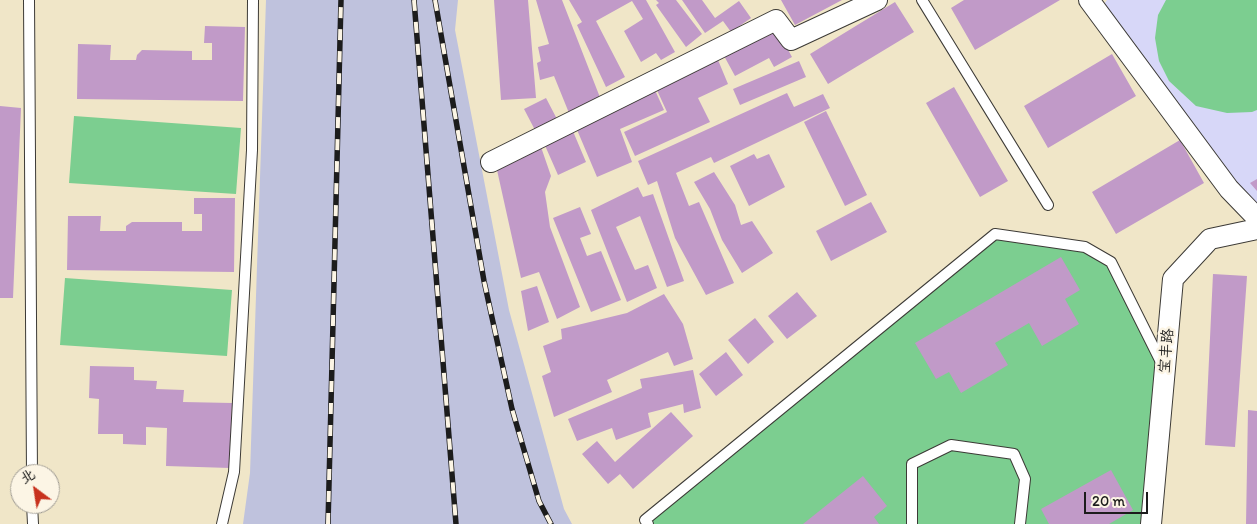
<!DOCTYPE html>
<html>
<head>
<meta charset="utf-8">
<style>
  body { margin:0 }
  #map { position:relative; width:1257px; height:524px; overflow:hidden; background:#f0e6c8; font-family:Itim,"LXGW WenKai TC",sans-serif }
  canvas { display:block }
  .north { position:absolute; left:10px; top:464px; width:50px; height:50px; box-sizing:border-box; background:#fcf5e5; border:1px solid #a29e95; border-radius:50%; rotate:329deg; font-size:14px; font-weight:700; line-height:20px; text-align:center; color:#1c1c1c }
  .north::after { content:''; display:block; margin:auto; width:18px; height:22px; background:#c8321e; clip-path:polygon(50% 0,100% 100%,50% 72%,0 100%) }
  .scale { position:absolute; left:1084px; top:492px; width:64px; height:22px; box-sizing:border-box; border:2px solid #1c1c1c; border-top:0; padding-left:6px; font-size:15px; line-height:18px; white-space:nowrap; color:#1c1c1c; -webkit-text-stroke:4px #fcf5e5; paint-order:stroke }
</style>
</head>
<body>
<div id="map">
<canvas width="1257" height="524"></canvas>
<div class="north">北</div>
<div class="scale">20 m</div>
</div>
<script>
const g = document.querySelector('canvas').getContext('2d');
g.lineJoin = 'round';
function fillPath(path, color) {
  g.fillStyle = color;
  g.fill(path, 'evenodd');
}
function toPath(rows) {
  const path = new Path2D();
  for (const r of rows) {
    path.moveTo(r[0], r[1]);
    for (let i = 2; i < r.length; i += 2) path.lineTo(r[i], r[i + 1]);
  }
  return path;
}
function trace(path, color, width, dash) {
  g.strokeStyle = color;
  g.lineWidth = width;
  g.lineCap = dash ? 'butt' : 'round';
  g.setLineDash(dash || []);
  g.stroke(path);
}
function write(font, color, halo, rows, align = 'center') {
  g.font = font + ' Itim,"LXGW WenKai TC",sans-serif';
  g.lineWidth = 5;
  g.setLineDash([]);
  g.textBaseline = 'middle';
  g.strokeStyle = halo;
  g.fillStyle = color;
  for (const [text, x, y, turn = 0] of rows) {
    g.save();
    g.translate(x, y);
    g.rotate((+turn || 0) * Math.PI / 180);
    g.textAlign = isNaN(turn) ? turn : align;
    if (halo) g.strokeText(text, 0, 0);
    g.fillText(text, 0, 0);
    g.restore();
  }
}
fillPath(toPath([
  [1107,0,1257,0,1257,205,1251,200,1100,10]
]), '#d7d7f8');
fillPath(toPath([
  [266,0,458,0,455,30,509,310,564,509,572,524,243,524,250,473]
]), '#bfc2dd');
fillPath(toPath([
  [1166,0,1257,0,1257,110,1252,112,1227,113,1196,106,1169,81,1159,61,1155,38,1158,15],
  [74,116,241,128,236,194,69,183],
  [995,234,1085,247,1111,262,1165,369,1151,524,648,524,645,520],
  [65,278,232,290,227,356,60,345]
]), '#7cce90');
fillPath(toPath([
  [494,0,528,0,536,98,501,100],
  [536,0,562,0,601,100,569,113,554,76,540,80,537,63,541,61,538,47,549,44],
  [569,0,646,0,675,52,661,60,656,53,641,62,624,31,643,19,632,1,596,21,625,77,606,87,577,25,582,22],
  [656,0,676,0,702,34,686,47,656,5,659,3],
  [682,0,702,0,715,18,739,1,751,18,731,32,723,21,705,33],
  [781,0,842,0,795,25],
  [964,0,1060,0,975,50,951,8],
  [895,2,914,32,828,84,810,54],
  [205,26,245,27,243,101,77,99,78,44,111,45,110,60,136,60,137,55,142,50,192,51,192,60,212,60,212,43,204,43],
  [778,31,792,57,774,67,769,58,735,76,723,54,759,34,761,39],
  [1112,54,1136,96,1048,148,1024,106],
  [718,60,728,84,698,98,710,122,635,156,624,132,667,112,656,88],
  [799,61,806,77,740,105,733,89],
  [954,87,1008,181,980,197,926,103],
  [654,88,664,110,620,129,632,162,597,177,575,125],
  [787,93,794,107,823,94,830,108,714,163,711,157,676,173,689,206,699,202,734,283,706,295,675,238,657,181,648,185,638,161],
  [546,98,558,121,536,132,524,109],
  [0,106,21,108,13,298,0,298],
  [826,111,867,195,845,206,804,122],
  [572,129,586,162,558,175,543,141],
  [1180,140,1204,183,1116,234,1092,192],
  [541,147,551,176,545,192,550,227,580,307,557,319,539,272,521,278,497,170],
  [754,154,757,159,769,154,785,187,749,206,730,166],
  [714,172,735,205,741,225,752,221,773,253,742,273,722,240,710,209,694,182],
  [1257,179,1257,191,1250,183],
  [638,187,643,197,653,194,684,281,667,287,640,216,616,227,635,270,648,265,657,288,627,302,591,210],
  [194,198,235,198,234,272,67,270,68,216,101,216,100,231,126,231,126,226,132,222,182,222,182,231,202,231,202,214,194,214],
  [871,202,887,232,831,261,816,231],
  [580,207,591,234,580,238,587,256,601,251,621,300,591,312,553,218],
  [1061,257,1080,290,1065,299,1079,324,1042,346,1029,323,995,343,1008,365,961,393,949,372,936,379,915,343],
  [1213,274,1247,276,1235,447,1205,445],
  [537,286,549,322,528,331,521,291],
  [797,292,817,316,787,339,768,316],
  [664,294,683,324,693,359,674,366,668,352,607,380,612,392,554,417,542,376,551,372,543,346,562,339,561,329,627,313],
  [755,318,774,342,748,364,728,340],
  [726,352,743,375,716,396,699,374],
  [90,366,134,367,134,380,157,381,156,389,184,390,183,402,232,403,230,468,166,466,167,428,146,427,146,445,123,444,123,434,98,434,99,399,89,398],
  [693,370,701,408,684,413,683,404,648,413,651,427,616,440,612,428,577,441,568,419,642,388,640,379],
  [1248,410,1257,411,1257,524,1246,524],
  [671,412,693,436,633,489,620,474,608,484,582,454,597,441,615,462],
  [1111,470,1133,510,1109,524,1049,524,1041,509],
  [863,476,887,506,874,517,879,524,803,524]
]), '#c19ac8');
const service = toPath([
  [29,0,32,474],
  [922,0,1048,205],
  [32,504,33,524],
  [222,524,234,472,252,150,253,0],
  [648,524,645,520,995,234,1085,247,1111,262,1162,364],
  [912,524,912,464,951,445,1014,454,1025,479,1020,524]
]);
const minor = toPath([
  [1089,0,1229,189,1257,218],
  [491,162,776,20,791,40,877,0],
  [1151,524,1173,279,1210,239,1257,229]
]);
trace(service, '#3c3a36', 12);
trace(minor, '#3c3a36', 22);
trace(service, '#fff', 10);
trace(minor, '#fff', 20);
const rail = toPath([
  [414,0,456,524],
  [435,0,484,281,512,409,539,501,551,524],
  [328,524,341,0]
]);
trace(rail, '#1c1c1c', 5.5);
trace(rail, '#fcf5e5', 4, [11]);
write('15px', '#1c1c1c', '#fcf5e5', [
  ["宝丰路",1167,351,-85]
]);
</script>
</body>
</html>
